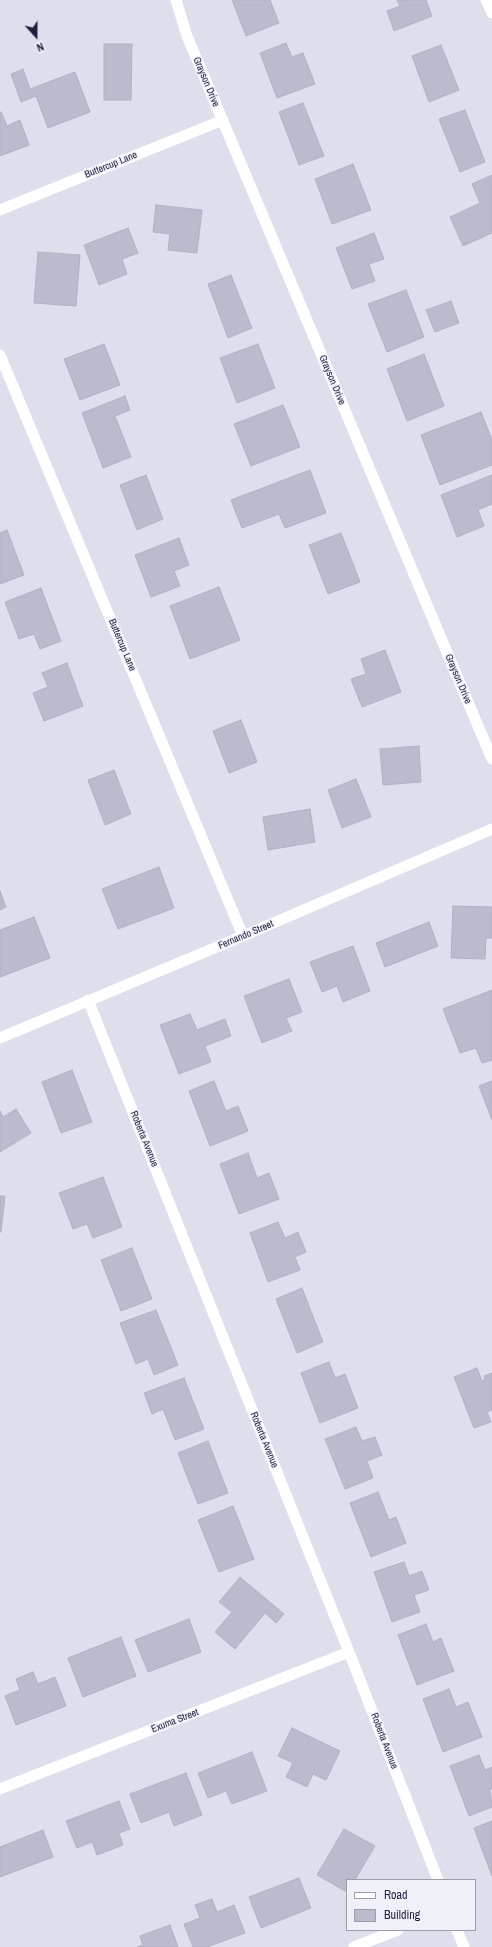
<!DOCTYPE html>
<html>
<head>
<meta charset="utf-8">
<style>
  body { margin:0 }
  #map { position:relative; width:492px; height:1947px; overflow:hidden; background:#dedfec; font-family:"Archivo Narrow",sans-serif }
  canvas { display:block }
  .legend { position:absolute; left:346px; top:1879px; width:130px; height:52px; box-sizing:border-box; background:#eff0f8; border:1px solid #9d9cad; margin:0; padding:5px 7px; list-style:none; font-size:12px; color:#211e3d }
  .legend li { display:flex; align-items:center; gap:8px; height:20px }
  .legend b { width:20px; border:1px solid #9d9cad }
  .north { position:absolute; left:16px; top:16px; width:40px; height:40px; -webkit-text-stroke:3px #eff0f8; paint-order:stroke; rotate:159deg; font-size:11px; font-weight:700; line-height:16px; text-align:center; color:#211e3d }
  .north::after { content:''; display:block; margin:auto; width:14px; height:18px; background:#211e3d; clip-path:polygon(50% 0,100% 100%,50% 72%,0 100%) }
</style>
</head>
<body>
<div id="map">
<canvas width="492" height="1947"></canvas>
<ul class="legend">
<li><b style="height:5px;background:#fff"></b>Road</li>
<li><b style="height:11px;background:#babccd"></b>Building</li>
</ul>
<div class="north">N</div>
</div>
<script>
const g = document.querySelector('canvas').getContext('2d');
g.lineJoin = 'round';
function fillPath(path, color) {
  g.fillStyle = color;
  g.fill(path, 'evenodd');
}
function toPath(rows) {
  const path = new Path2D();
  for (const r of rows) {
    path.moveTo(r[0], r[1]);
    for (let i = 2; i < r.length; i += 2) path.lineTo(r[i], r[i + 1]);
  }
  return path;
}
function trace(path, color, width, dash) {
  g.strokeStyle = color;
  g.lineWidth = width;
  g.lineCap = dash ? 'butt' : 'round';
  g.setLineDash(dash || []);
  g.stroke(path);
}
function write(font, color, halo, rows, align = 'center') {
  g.font = font + ' "Archivo Narrow",sans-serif';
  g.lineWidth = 3;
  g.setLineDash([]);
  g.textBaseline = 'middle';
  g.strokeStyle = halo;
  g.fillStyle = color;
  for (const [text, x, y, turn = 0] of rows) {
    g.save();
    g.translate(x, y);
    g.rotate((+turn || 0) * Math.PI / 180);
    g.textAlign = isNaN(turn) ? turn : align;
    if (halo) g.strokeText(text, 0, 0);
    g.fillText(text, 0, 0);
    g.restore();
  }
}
const building = toPath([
  [232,0,270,0,279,23,246,36,232,0],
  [397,0,426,0,432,16,394,31,387,11,400,6,397,0],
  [286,43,292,57,303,53,315,84,277,98,260,53,286,43],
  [104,44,132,44,131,100,104,100,104,44],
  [441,45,459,90,429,102,412,56,441,45],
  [23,69,30,89,75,72,90,112,48,128,36,96,21,102,11,74,23,69],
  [303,103,324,156,299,165,279,112,303,103],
  [465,110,485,162,460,172,439,119,465,110],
  [1,112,7,126,20,120,29,145,0,156,0,113,1,112],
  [353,164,371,210,332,224,315,179,353,164],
  [492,175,492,233,463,246,450,217,480,203,472,184,492,175],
  [156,205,202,210,197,253,168,250,170,234,153,232,156,205],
  [128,228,138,253,122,259,127,274,99,285,84,245,128,228],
  [374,233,384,259,369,264,375,281,352,289,336,248,374,233],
  [38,252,80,255,76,306,34,303,38,252],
  [231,275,252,328,228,338,208,284,231,275],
  [406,290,424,337,387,352,368,304,406,290],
  [451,301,459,323,435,332,426,310,451,301],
  [104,344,120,385,80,400,64,359,104,344],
  [258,344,275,388,237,403,220,358,258,344],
  [424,354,444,406,407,421,387,369,424,354],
  [125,396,130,410,115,416,131,457,103,468,82,413,125,396],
  [283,405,300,447,251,466,234,424,283,405],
  [481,412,492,440,492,465,440,485,421,435,481,412],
  [310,470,326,513,285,528,279,514,242,528,231,500,310,470],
  [146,475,163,519,137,530,120,485,146,475],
  [492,475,492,504,478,510,484,526,457,537,441,495,492,475],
  [7,530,24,575,0,584,0,533,7,530],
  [341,533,360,582,328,594,309,545,341,533],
  [179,538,189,565,174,571,180,586,151,597,135,555,179,538],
  [219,587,240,640,190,659,170,606,219,587],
  [41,588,61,641,40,649,34,634,19,639,5,602,41,588],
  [385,650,401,692,362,707,351,679,366,674,361,659,385,650],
  [67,663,83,706,44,721,33,693,48,687,42,673,67,663],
  [241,720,257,762,229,773,213,731,241,720],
  [419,746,421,782,383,785,380,749,419,746],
  [114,770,131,814,105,825,88,780,114,770],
  [356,779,371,817,342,828,328,790,356,779],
  [310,809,315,842,268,850,263,817,310,809],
  [159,867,174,908,118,929,102,889,159,867],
  [0,891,6,907,0,910,0,891],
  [453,906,492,907,492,938,486,938,485,959,451,958,453,906],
  [34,917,50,958,0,977,0,930,34,917],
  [429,922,438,946,385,967,376,943,429,922],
  [353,946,370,991,343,1002,337,986,322,992,310,962,353,946],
  [289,979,302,1012,286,1018,292,1031,262,1043,244,996,289,979],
  [492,990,492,1060,482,1063,476,1048,460,1053,443,1009,492,990],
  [190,1014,197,1030,225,1019,231,1036,205,1046,211,1062,179,1074,160,1025,190,1014],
  [72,1070,92,1122,61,1133,42,1082,72,1070],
  [214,1081,226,1111,238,1106,248,1131,210,1146,189,1091,214,1081],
  [492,1081,492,1120,479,1086,492,1081],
  [16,1109,31,1133,0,1152,0,1111,3,1117,16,1109],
  [248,1153,257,1178,269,1173,279,1199,239,1214,220,1164,248,1153],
  [103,1177,122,1227,93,1238,87,1224,73,1229,59,1193,103,1177],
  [0,1196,5,1196,1,1232,0,1232,0,1196],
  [278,1222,285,1238,298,1232,306,1252,295,1257,300,1270,268,1282,250,1233,278,1222],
  [132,1248,152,1299,121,1311,101,1260,132,1248],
  [302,1288,323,1342,297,1353,276,1299,302,1288],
  [156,1310,178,1365,154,1375,148,1359,136,1364,120,1323,156,1310],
  [329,1362,335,1378,345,1374,358,1408,320,1423,301,1373,329,1362],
  [477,1368,482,1381,485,1380,484,1376,492,1373,492,1410,487,1412,491,1422,474,1428,454,1377,477,1368],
  [184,1378,204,1429,175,1440,163,1409,152,1414,144,1393,184,1378],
  [356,1427,362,1441,375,1437,382,1455,367,1461,373,1478,345,1489,325,1439,356,1427],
  [208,1441,228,1493,198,1504,178,1453,208,1441],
  [378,1492,389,1520,396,1517,406,1543,371,1557,350,1503,378,1492],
  [233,1506,254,1559,219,1572,198,1520,233,1506],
  [404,1562,409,1576,422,1571,429,1590,414,1595,420,1612,392,1622,374,1572,404,1562],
  [240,1577,284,1614,276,1623,265,1613,235,1649,215,1632,232,1612,219,1602,240,1577],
  [189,1619,201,1652,148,1672,135,1640,189,1619],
  [426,1624,433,1642,441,1638,454,1671,417,1685,398,1635,426,1624],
  [121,1637,136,1676,83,1697,68,1658,121,1637],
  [33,1672,38,1684,55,1677,66,1706,16,1725,5,1696,20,1690,16,1679,33,1672],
  [449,1689,456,1707,468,1702,482,1737,443,1752,423,1699,449,1689],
  [292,1728,340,1751,326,1780,313,1774,307,1787,286,1777,293,1763,278,1756,292,1728],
  [252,1752,267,1791,232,1804,226,1791,208,1798,198,1773,252,1752],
  [479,1755,485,1770,492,1767,492,1789,490,1789,492,1807,469,1816,450,1766,479,1755],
  [186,1773,202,1815,174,1826,169,1812,141,1823,130,1794,186,1773],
  [119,1801,130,1829,119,1833,123,1845,97,1855,92,1842,77,1848,66,1821,119,1801],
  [492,1821,492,1876,474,1828,492,1821],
  [344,1829,375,1846,355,1880,347,1880,347,1892,317,1875,344,1829],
  [43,1830,53,1857,0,1877,0,1847,43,1830],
  [299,1878,311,1908,261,1928,249,1897,299,1878],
  [212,1899,217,1912,234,1905,245,1933,207,1947,193,1947,184,1924,200,1918,195,1905,212,1899],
  [170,1925,178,1947,137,1947,143,1945,140,1936,170,1925]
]);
fillPath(building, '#babccd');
trace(building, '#b0b1c6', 1);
trace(toPath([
  [176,0,187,36,492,759],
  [486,0,492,13],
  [0,210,223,120],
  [0,355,243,936],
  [88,1000,349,1652,438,1880],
  [0,1038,243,936,492,829],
  [0,1789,349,1652],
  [457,1930,464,1947],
  [354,1947,398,1930]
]), '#fff', 11);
write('10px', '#211e3d', '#eff0f8', [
  ["Grayson Drive",206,82,67],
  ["Buttercup Lane",111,165,-22],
  ["Grayson Drive",332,380,67],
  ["Buttercup Lane",122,645,67],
  ["Grayson Drive",458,679,67],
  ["Fernando Street",246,935,-23],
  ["Roberta Avenue",144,1139,68],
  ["Roberta Avenue",264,1440,68],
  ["Exuma Street",175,1721,-21],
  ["Roberta Avenue",384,1741,69]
]);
</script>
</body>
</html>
